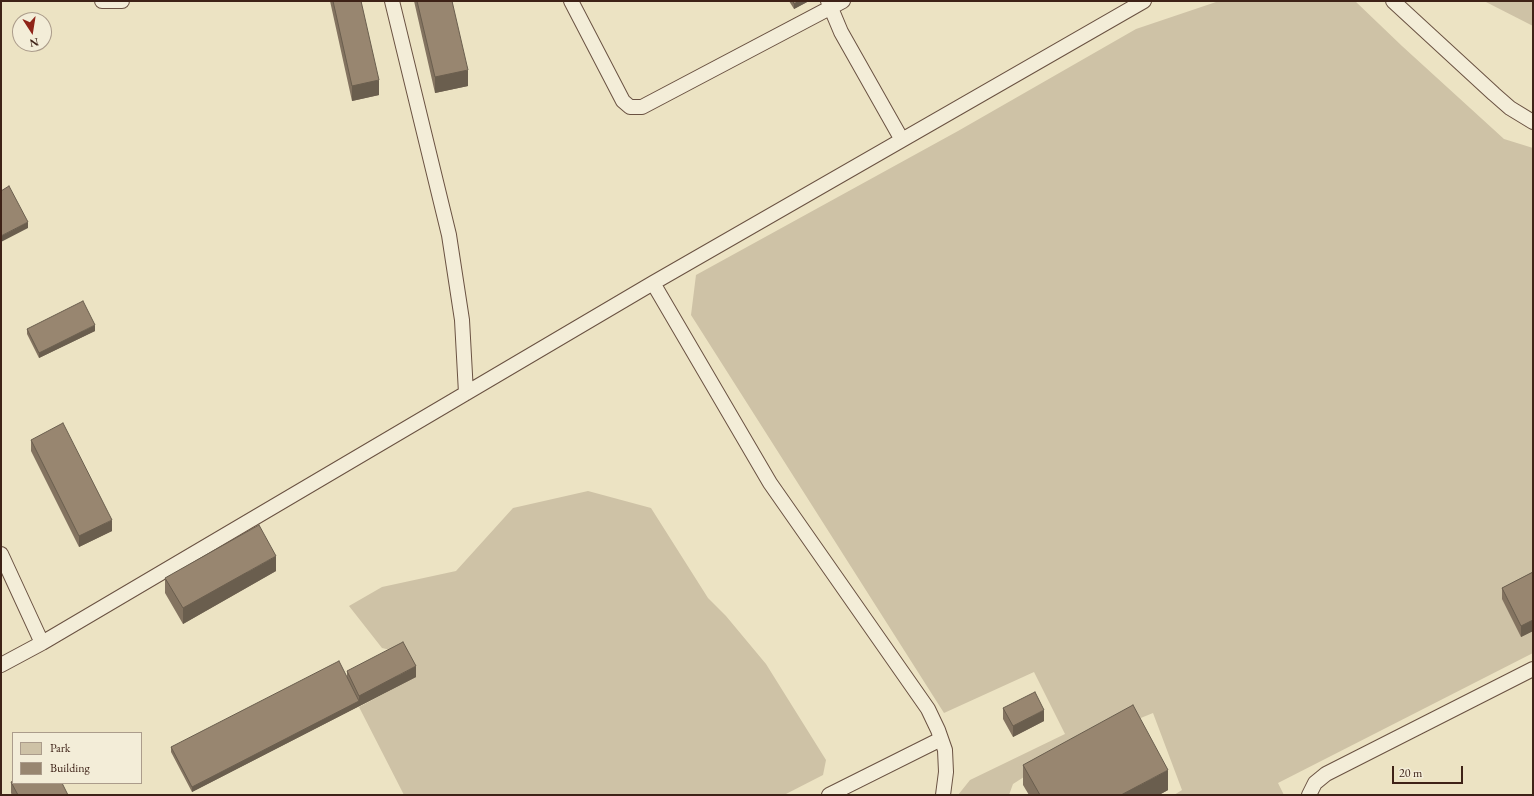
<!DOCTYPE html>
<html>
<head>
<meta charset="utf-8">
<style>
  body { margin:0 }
  #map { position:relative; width:1534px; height:796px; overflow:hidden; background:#ece3c3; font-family:"EB Garamond",serif }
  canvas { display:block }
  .frame { position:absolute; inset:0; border:2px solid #3e2217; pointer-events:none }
  .legend { position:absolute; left:12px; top:732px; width:130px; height:52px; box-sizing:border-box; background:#f3edd8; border:1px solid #ab9c8b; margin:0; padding:5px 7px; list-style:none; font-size:12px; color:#3e2217 }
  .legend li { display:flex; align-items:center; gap:8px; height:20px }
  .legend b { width:20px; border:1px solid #ab9c8b }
  .north { position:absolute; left:12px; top:12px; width:40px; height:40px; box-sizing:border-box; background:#f3edd8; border:1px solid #ab9c8b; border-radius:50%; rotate:168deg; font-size:11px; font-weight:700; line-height:16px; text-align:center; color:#3e2217 }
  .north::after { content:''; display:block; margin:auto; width:14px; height:18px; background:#8f2418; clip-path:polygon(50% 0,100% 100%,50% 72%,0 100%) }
  .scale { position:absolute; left:1392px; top:766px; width:71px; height:18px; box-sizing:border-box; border:2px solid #3e2217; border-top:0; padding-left:5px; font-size:12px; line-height:14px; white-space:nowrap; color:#3e2217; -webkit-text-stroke:3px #f3edd8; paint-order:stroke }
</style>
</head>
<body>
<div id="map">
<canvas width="1534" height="796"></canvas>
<div class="frame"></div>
<ul class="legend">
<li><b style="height:11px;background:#cec2a6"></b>Park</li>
<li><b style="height:11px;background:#988670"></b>Building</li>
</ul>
<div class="north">N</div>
<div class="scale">20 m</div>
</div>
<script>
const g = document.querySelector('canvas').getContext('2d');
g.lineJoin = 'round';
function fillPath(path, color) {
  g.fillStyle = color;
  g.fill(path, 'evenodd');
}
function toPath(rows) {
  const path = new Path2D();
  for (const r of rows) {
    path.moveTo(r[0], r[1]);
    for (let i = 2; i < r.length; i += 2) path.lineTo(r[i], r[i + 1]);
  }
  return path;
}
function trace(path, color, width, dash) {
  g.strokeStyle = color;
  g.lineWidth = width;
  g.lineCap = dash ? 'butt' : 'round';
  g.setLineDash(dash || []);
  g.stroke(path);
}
fillPath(toPath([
  [1219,1,1355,1,1402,46,1504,139,1533,148,1533,653,1278,783,1284,795,1174,795,1182,790,1153,713,1072,746,1013,784,1009,795,958,795,970,780,1065,734,1034,672,944,713,691,315,696,275,958,131,1136,29],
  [1484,1,1533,1,1533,26],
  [588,491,651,508,708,598,726,616,766,664,826,760,823,775,784,795,404,795,359,707,415,677,403,653,382,648,349,606,382,587,456,571,513,508]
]), '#cec2a6');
const service = toPath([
  [102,1,122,1],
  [392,1,449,235,462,320,466,393],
  [571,1,623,101,630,107,642,107,843,1],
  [828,1,841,32,902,140],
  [1393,1,1494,94,1510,108,1533,122],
  [653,283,770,483,928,709,938,730,945,750,946,772,943,795],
  [1,554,42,643],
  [1,665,42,643,653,283,1144,1],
  [829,795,941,739],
  [1309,795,1315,783,1326,774,1533,669]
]);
trace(service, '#6a5242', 16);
trace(service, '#f3edd8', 14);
fillPath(toPath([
  [330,1,361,1,379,95,352,101],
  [414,1,452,1,468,86,435,93],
  [789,1,809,1,794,9],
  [27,329,95,331,39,358,27,334],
  [31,440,112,531,79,547,31,451],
  [276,571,183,624,165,593,165,578],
  [1533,572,1533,631,1521,637,1502,599,1502,588],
  [347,671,416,677,192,792,171,752,171,747,347,677],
  [1003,708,1044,721,1013,737,1003,719],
  [1023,765,1168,790,1159,795,1029,795,1023,785],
  [11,782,68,795,12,795,11,793]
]), '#837360');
fillPath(toPath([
  [799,1,809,1,794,9,794,4],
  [468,70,468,86,435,93,435,77],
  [379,80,379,95,352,101,352,86],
  [28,222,28,228,1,242,1,236],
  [95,325,95,331,39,358,39,353],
  [112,520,112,531,79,547,79,536],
  [276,556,276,571,183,624,183,608],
  [1533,620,1533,631,1521,637,1521,626],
  [416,666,416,677,192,792,192,787,359,701,359,696],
  [1044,710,1044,721,1013,737,1013,726],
  [1168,770,1168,790,1159,795,1121,795]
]), '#6a5e4e');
const building = toPath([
  [333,1,361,1,379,80,352,86,333,1],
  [417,1,452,1,468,70,435,77,417,1],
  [793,1,799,1,794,4,793,1],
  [9,186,28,222,1,236,1,191,9,186],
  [83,301,95,325,39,353,27,329,83,301],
  [63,423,112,520,79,536,31,440,63,423],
  [259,525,276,556,183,608,165,578,259,525],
  [1533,572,1533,620,1521,626,1502,588,1533,572],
  [403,642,416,666,359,696,347,671,403,642],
  [339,661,359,701,192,787,171,747,339,661],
  [1035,692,1044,710,1013,726,1003,708,1035,692],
  [1133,705,1168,770,1121,795,1040,795,1023,765,1133,705],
  [13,781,13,783,62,783,68,795,18,795,11,782,13,781]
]);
fillPath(building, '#988670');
trace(building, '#6a5e4e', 1);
</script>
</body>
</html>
